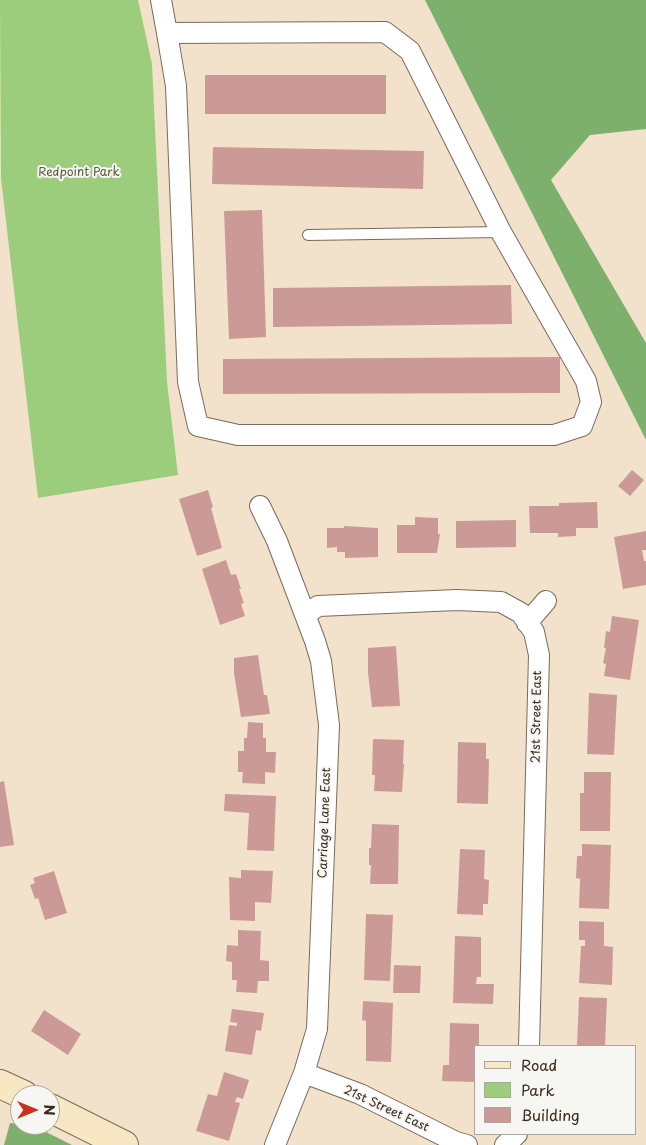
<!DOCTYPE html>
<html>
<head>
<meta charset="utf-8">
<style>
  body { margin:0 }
  #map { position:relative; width:646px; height:1145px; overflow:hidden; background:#f3e2cb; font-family:"Playpen Sans",sans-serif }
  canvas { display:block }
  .legend { position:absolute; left:474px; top:1045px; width:162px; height:90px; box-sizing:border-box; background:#f6f6f2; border:1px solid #aba49d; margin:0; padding:6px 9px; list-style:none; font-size:15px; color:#3b2a1e }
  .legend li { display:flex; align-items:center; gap:10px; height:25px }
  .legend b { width:25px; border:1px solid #aba49d }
  .north { position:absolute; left:10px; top:1085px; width:50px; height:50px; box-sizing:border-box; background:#f6f6f2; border:1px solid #aba49d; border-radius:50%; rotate:90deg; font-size:14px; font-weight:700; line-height:20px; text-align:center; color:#3b2a1e }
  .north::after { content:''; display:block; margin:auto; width:18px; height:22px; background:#c8321e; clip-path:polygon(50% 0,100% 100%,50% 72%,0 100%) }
</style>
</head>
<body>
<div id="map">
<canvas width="646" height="1145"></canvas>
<ul class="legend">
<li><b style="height:6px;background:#f7e8c3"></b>Road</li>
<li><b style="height:14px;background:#9bcd7c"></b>Park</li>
<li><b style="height:14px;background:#cb9a96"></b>Building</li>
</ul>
<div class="north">N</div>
</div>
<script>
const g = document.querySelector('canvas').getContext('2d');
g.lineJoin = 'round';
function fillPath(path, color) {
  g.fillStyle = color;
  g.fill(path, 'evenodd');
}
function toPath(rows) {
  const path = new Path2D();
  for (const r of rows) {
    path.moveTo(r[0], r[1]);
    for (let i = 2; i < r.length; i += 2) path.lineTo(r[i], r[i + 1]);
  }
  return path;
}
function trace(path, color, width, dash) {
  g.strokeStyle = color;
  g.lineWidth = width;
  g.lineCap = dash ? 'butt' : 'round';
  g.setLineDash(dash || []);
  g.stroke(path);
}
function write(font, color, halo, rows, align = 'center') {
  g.font = font + ' "Playpen Sans",sans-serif';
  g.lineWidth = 4;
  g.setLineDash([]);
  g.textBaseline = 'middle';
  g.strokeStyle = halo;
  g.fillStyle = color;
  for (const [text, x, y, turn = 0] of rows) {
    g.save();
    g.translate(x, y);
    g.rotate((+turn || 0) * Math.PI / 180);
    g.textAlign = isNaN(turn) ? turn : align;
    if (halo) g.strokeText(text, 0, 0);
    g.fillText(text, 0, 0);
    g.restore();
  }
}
fillPath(toPath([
  [0,0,138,0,152,64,167,382,178,475,38,498,1,178]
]), '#9bcd7c');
fillPath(toPath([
  [425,0,646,0,646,129,590,135,551,180,646,343,646,440],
  [10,1123,32,1125,72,1145,4,1145]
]), '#7cb06c');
fillPath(toPath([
  [205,75,386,75,386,114,205,114],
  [213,147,424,151,423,189,212,184],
  [262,210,266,337,229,339,224,211],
  [511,285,512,324,273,327,273,288],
  [560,357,560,393,223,394,223,359],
  [632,470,644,480,630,496,618,486],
  [208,490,213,507,211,508,222,548,197,556,179,499],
  [597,502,598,528,576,528,576,536,558,537,558,533,530,533,529,506,559,506,559,503],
  [415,517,438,518,438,534,440,534,437,553,397,553,397,525,415,525],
  [516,520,516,547,456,548,456,521],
  [344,526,378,528,378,557,345,558,345,552,337,552,337,547,327,548,327,528,344,528],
  [646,531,646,550,642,550,644,561,646,561,646,585,623,589,614,537],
  [226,560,231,575,236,574,241,589,239,589,244,603,241,604,245,616,220,625,202,569],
  [612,616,639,620,630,680,604,676,606,664,603,663,606,648,604,648,606,631,610,632],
  [396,646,400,706,372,707,368,673,368,648],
  [258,655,264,695,267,695,270,714,241,717,234,673,234,658],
  [589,693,617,695,614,755,587,754],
  [248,722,263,723,263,738,266,738,266,752,276,752,275,773,265,772,265,784,242,783,243,772,238,772,238,751,244,751,244,738,247,738],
  [373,739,404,740,403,764,404,764,402,792,374,791,375,775,372,775],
  [458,742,486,743,486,759,489,759,488,804,457,803],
  [584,772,611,772,610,831,580,831,580,793,584,793],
  [4,781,14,845,0,847,0,782],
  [225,794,276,796,274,851,247,850,249,813,224,811],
  [372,824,399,825,398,884,370,884,371,865,369,865,369,848,371,848],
  [582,844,611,845,609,909,579,908,580,879,576,878,577,856,582,856],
  [460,849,485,850,484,879,489,880,488,904,483,904,483,915,457,914],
  [241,870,273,871,271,903,255,902,255,921,230,920,229,877,241,878],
  [54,871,67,913,45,920,38,898,35,899,30,885,35,883,33,878],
  [366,914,393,915,390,981,364,980],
  [579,921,604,922,604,946,613,947,612,985,579,983,581,946,585,946,585,940,579,940],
  [238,930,261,931,260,960,269,961,269,981,258,981,257,993,236,992,237,980,232,980,232,962,226,961,227,945,238,946],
  [455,936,481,937,481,977,477,977,476,984,494,984,493,1004,453,1003],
  [394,965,421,966,420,993,393,993],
  [579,997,607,998,605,1046,577,1046],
  [363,1001,393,1003,391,1062,366,1061,366,1021,362,1020],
  [232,1009,264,1013,261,1031,256,1030,252,1055,225,1051,229,1025,237,1026,237,1023,230,1022],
  [44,1010,81,1034,68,1055,31,1031],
  [450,1023,479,1024,479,1046,475,1046,475,1082,442,1081,443,1065,449,1065],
  [224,1072,249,1080,243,1099,237,1097,235,1102,240,1103,229,1141,196,1131,208,1094,217,1096]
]), '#cb9a96');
const service = toPath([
  [308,235,501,232]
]);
const minor = toPath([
  [161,0,167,33,176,86,188,382,198,426,238,435,554,435,582,426,591,402,586,381,501,232,410,51,385,32,167,33],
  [260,506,277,541,315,641,321,661,329,725,317,1029,304,1073,275,1145],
  [305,615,318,606,457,600,501,602,521,613,534,632,539,655,529,1046],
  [527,623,546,601],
  [304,1073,360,1094,456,1142,467,1145],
  [505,1145,517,1134]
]);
const secondary = toPath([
  [0,1084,24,1095],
  [50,1108,124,1145]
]);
trace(service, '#7b6a5b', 12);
trace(minor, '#7b6a5b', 22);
trace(secondary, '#7b6a5b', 30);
trace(service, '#fff', 10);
trace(minor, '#fff', 20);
trace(secondary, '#f7e8c3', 28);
write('12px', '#585b3a', '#f6f6f2', [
  ["Redpoint Park",79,173]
]);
write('12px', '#3b2a1e', '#f6f6f2', [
  ["21st Street East",537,717,-89],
  ["Carriage Lane East",325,823,-88],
  ["21st Street East",386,1109,25]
]);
</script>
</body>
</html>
